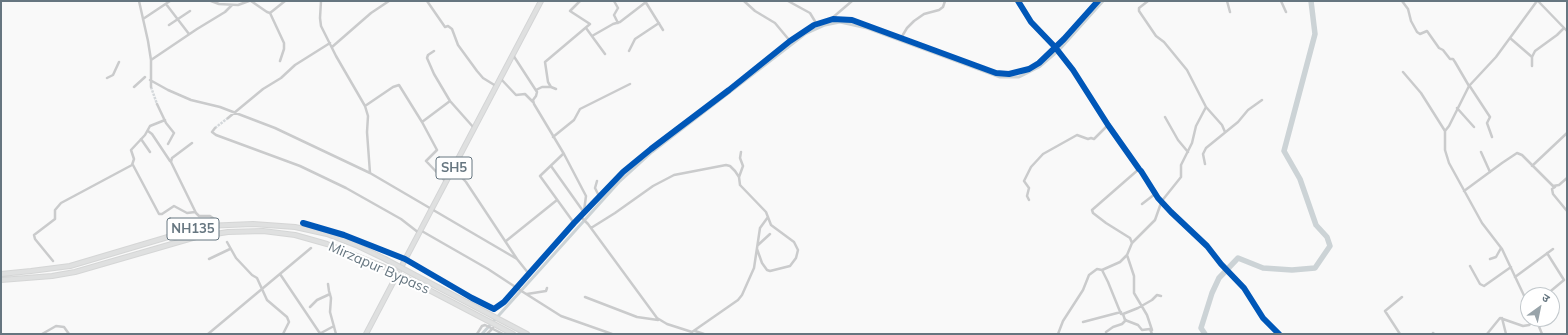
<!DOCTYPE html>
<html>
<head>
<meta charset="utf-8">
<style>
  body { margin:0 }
  #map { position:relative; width:1568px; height:335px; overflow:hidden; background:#f9f9f9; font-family:Mulish,"Noto Sans Devanagari",sans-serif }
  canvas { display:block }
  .frame { position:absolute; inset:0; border:2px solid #667680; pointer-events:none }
  .north { position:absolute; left:1520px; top:287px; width:40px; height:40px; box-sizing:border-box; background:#fff; border:1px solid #c2c8cc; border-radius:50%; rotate:33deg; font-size:11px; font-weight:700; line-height:16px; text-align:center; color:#667680 }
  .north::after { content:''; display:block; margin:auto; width:14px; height:18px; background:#99a4aa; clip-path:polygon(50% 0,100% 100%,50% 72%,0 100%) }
</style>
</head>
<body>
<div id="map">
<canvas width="1568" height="335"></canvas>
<div class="frame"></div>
<div class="north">उ</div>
</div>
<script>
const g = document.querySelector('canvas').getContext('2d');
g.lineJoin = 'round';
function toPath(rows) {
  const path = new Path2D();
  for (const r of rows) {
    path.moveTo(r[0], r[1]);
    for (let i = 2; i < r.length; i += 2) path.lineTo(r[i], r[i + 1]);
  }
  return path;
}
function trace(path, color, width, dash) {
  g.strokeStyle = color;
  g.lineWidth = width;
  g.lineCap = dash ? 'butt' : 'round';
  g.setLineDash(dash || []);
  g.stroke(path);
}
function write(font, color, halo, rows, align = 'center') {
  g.font = font + ' Mulish,sans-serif';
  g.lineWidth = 4;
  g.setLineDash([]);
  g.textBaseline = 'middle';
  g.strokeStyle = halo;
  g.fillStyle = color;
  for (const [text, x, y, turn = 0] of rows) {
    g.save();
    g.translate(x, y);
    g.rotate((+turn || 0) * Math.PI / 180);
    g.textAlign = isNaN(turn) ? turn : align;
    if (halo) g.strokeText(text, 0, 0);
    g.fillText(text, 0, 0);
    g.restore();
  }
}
trace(toPath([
  [482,334,619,182,652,152,805,34,825,25,840,22,867,28,1000,77,1019,77,1039,67,1059,50,1103,1]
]), '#ccd3d6', 3);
trace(toPath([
  [1205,334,1201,328,1212,293,1219,278,1238,258,1263,268,1292,270,1315,268,1330,246,1327,237,1316,225,1300,179,1284,151,1315,34,1311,1]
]), '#ccd3d6', 5.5);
trace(toPath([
  [151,87,157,104],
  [215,128,228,118],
  [522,282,527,276]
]), '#d4d8db', 2.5, [2.5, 1]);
const primary = toPath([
  [366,334,541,1]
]);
const trunk = toPath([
  [411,273,527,334],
  [1,274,31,271,70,266,205,226,253,224,295,227,327,234,358,246,385,259],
  [408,279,513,334],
  [1,280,52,276,75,272,196,237,228,232,263,231,295,235,327,244,382,266]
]);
trace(primary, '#d4d5d6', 6);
trace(trunk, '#d5d6d6', 6);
trace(toPath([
  [139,1,148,41,151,60,151,87],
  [211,1,219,4,238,5,249,1],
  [251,1,267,12,270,13,285,1],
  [321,1,320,18,321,26,336,56,365,106,368,116,367,132,370,173,517,259],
  [427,1,445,27,448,26,452,29,458,45,477,71,483,78,496,86],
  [614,1,618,8,614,15,618,23],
  [645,1,663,30],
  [744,1,755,11,775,23,790,41],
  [788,1,810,13,816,23],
  [1018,1,1031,22,1055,47,1073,70,1108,125,1139,169,1141,171,1158,198,1171,212,1207,246,1221,264,1244,288,1263,318,1279,334],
  [1148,1,1139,8,1139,11,1156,36,1164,42,1187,70,1206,107,1196,126,1192,143,1181,165,1181,177,1161,202],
  [1227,1,1230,12],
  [1281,1,1286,12],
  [1402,1,1408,9,1411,21,1417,32,1420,34,1427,31,1439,48,1443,50,1450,59,1453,59,1455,62,1469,86],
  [1538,1,1567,31],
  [166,4,189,34],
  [270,13,284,43,284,49,280,61],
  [143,19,170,1],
  [831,19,852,1],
  [169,25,190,11],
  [586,28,605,54],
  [592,36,613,24,620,22,646,2],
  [901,38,907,28,914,21,924,14,939,10,943,7,945,1],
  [1510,38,1532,57],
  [332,47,371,13,389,1],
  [434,51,428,55,427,58,434,74,450,101,474,128],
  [629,51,635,39,659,23],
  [513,55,537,92,536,96,533,100,534,104,564,154,586,196,584,211],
  [151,60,197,29,225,12,232,5],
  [1532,66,1532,57,1535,51,1557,35,1564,28],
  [1403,72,1421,93,1445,131],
  [107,78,113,75,119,62],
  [501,79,516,95,525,94,533,102],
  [150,80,168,90,191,100,220,107,275,128,370,173],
  [1469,85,1490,117,1487,123,1492,137],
  [134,87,145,77],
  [551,87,548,82,545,62,590,24,570,11,580,1],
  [536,90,542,87,551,87,556,89],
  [157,104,166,123,174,133,168,144],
  [365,106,393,87,399,85,422,122],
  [1206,107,1222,125,1225,132],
  [1457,108,1474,127],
  [1165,117,1178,140,1188,152],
  [228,118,263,89,281,78,295,65,330,43],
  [215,128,212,132,216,135,300,166,346,188,401,219,419,233],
  [148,131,152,134,170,161],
  [553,137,574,120,580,109,630,84],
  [141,139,150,152],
  [192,143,172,158,171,162,196,213,199,216,210,216,216,220],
  [1481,152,1490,172],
  [563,154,540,176,574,223],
  [1205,164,1203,154,1206,148,1238,122,1248,110,1262,100],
  [133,165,159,214,162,214,174,206,187,213,195,212],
  [551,166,583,211],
  [1532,166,1567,133],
  [453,168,466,182,517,259,529,274],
  [739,177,743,166,740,158,741,152],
  [597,181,595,188,599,196],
  [446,182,426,161,437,150,422,122,450,101],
  [1555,187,1552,189,1553,194,1567,211],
  [1464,191,1502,163,1517,153,1522,155,1553,186,1559,185,1567,178],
  [1029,200,1027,196,1029,188,1024,181,1031,167,1043,154,1077,135,1088,139,1091,138,1094,139,1108,125],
  [1142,204,1155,194],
  [580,216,588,224,657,318,667,324,692,332,738,300,742,295,754,268,760,228,768,217],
  [303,223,344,235,405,259,493,309,503,303,522,282],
  [591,228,615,213,653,186,674,175,726,165,730,166,735,171,739,177,740,185,766,212,771,225,794,242,798,250,796,258,790,266,770,271,767,270,762,263,757,249],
  [420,230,488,269,523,292,561,316,612,334],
  [506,241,557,200],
  [227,242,236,258,252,275,257,278,267,300,287,317,289,322,283,334],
  [1132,243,1155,220,1161,203],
  [758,245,770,234],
  [1127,255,1134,276,1134,293,1147,315,1152,330],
  [209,259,230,249],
  [1490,259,1496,257,1501,248],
  [53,261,35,239,34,235,55,219,55,210,61,203,132,165,134,159,131,150,145,135,150,126,165,120],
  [1470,266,1480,284,1484,286,1511,267],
  [1102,270,1108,282,1121,314,1123,314,1125,320,1138,325,1142,330,1150,329,1152,334],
  [280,274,319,332,321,333,334,326],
  [527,276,574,223,623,172,651,149,729,90,790,41,814,25,833,19,852,20,996,73,1009,74,1029,69,1039,63,1064,39,1098,1],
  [1515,277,1553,249],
  [328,284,329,291,331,298,330,312,336,334],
  [527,294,546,291,547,288],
  [1546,295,1564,280,1547,253],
  [585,297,637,317,658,320],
  [1528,304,1502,249,1482,223,1449,163,1445,150,1445,131,1449,126,1469,86,1496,57,1537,1],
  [310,307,317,300,330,294],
  [1123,314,1138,308,1152,300,1157,295,1161,296],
  [1502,318,1506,334],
  [1536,319,1542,334],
  [1083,322,1121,312],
  [695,331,704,334],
  [1106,332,1113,327,1122,324,1126,320],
  [1433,333,1434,334],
  [42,334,56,326,64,327,69,334],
  [208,334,311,248],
  [477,334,482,326,485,325,503,334],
  [487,334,493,328],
  [1058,334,1063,321,1083,290,1089,275,1097,269,1102,270,1120,262,1127,255,1132,243,1130,238,1106,223,1093,213,1092,210,1139,169],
  [1400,334,1385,311,1402,297],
  [1487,334,1500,318,1523,326,1529,325,1535,319]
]), '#cacbcc', 2.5);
trace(primary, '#dfe0e0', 4);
trace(trunk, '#dfe0e0', 4);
const trunkBridge = toPath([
  [385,259,411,273],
  [382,266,408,279]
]);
trace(trunkBridge, '#d5d6d6', 6, []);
trace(trunkBridge, '#dfe0e0', 4);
trace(toPath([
  [1018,1,1031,22,1055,47,1073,70,1108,125,1139,169,1141,171,1158,198,1171,212,1207,246,1221,264,1244,288,1263,318,1279,334],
  [303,223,344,235,405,259,472,298,494,309,504,302,574,223,623,172,651,149,729,90,790,41,814,25,833,19,852,20,996,73,1009,74,1029,69,1039,63,1064,39,1098,1]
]), '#0057b8', 6);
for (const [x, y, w] of [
  [454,168,36],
  [193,229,52]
]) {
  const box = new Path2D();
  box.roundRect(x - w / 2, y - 11, w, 22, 3);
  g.fillStyle = '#fff';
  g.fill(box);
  trace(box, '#667680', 1);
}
write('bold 13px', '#667680', null, [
  ["SH5",454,168],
  ["NH135",193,229]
]);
write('14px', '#667680', '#fff', [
  ["Mirzapur Bypass",379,268,24]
]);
</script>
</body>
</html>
